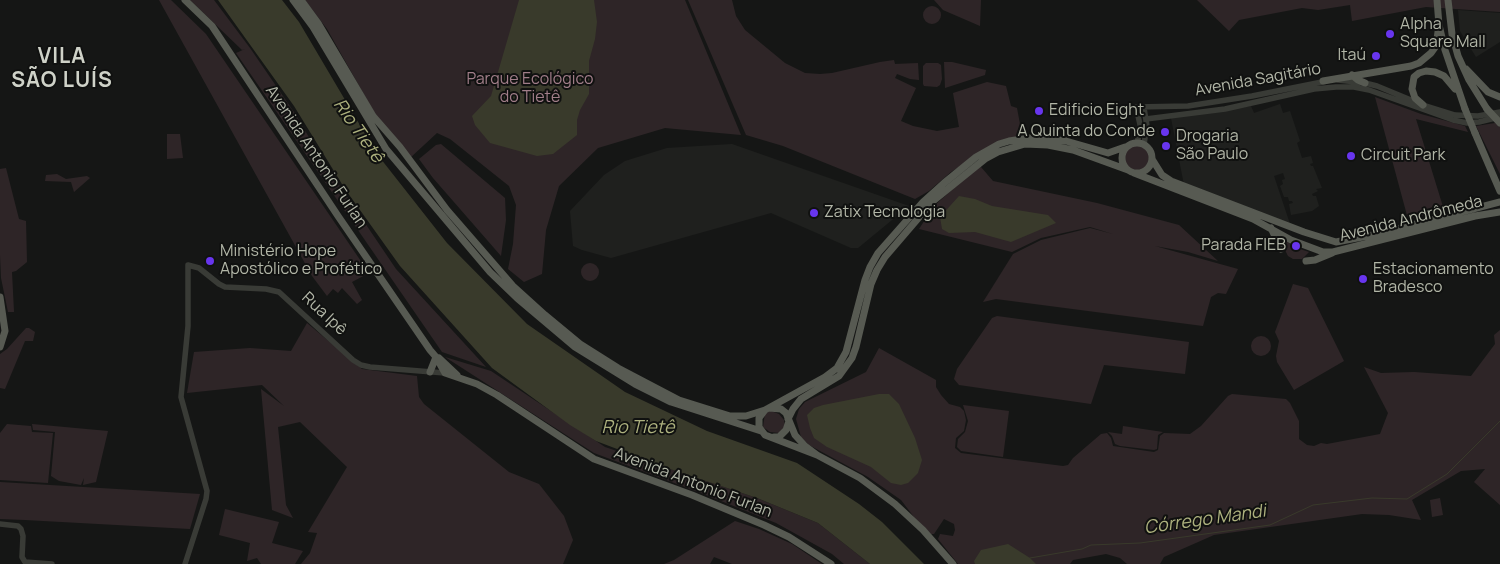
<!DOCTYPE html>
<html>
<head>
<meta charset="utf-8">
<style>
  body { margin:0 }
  canvas { display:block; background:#151615 }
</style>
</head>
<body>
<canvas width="1500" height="564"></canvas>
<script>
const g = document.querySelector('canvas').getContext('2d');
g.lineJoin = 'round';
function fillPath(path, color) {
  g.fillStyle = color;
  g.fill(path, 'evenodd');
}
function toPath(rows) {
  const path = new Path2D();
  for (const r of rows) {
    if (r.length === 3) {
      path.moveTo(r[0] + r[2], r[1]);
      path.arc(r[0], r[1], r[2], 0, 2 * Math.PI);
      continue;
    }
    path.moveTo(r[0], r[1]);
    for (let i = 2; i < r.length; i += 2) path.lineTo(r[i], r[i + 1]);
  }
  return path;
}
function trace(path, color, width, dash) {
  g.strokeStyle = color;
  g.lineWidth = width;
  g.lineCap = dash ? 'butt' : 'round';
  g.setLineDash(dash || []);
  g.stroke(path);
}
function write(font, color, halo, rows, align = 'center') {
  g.font = font + ' Manrope,sans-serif';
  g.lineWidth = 4;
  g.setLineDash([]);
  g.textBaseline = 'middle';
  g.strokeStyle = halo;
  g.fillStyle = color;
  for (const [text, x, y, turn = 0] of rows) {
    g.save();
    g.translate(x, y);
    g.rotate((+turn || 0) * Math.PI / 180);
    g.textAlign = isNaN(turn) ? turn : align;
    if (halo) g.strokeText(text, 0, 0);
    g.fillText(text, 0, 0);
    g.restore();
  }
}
fillPath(toPath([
  [1458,10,1500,13,1500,42,1476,57,1460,31],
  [1280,104,1283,113,1290,111,1300,141,1297,143,1302,158,1311,156,1313,163,1310,164,1311,166,1313,166,1322,188,1316,189,1318,191,1312,194,1313,196,1316,196,1319,206,1312,211,1291,215,1289,204,1293,203,1292,201,1289,201,1288,197,1284,197,1280,186,1283,184,1282,180,1285,179,1283,173,1274,176,1290,224,1184,185,1171,118,1251,106,1254,113],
  [732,144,909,206,858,248,851,248,771,213,611,258,582,250,573,246,570,211,604,175,625,161,667,148]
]), '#1f201e');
fillPath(toPath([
  [159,0,171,0,206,34,369,273,352,282,362,300,357,304,342,288,338,293,333,289,327,296,312,276],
  [190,0,214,0,250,48,296,115,321,158,396,269,486,367,442,352,236,53,245,49,242,50],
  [305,0,685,0,741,135,665,128,598,148,559,186,546,230,542,274,524,282,508,269,513,244,516,205,509,186,450,139,437,133,410,158,375,114,327,29],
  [688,0,732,0,736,16,745,30,785,63,805,73,820,74,832,73,880,62,894,60,895,64,918,63,919,80,910,79,897,74,895,78,916,88,901,121,913,126,937,131,959,127,953,93,987,82,1006,86,1011,106,1017,108,1022,135,1007,139,985,150,951,172,929,191,915,199,783,146,746,135],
  [934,0,981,0,980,26,943,10],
  [1197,0,1500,0,1500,12,1426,7,1352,21,1350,5,1318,10,1302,8,1239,20,1229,31],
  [932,15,9],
  [944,62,952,62,986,70,985,75,945,88],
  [926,63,938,63,941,65,942,79,940,85,937,87,924,86,923,84,923,66],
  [1375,97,1421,114,1465,126,1468,132,1416,119,1444,210,1408,219],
  [1495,123,1500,127,1500,174,1476,126],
  [167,134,180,134,183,158,167,159],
  [1137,157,13],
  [441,144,505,198,506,220,501,256,433,178,419,159,436,145],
  [981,167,993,181,1097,203,1179,225,1218,261,1188,252,1155,246,1238,269,1226,294,1218,293,1211,297,1203,326,996,299,983,302,1013,254,1041,240,1090,228,1113,234,1090,227,1041,238,1012,252,919,229,934,206,975,169],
  [6,168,19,219,26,221,27,262,16,271,12,272,14,312,8,312,1,278,0,255,0,169],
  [57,174,66,179,87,176,90,178,74,192,71,182,45,181,46,175],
  [1286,241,1297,248,1309,252,1302,259,1293,259,1288,256,1285,250],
  [590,272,9],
  [1293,284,1308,288,1344,361,1294,390,1277,362,1276,356,1279,341,1275,332],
  [997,316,1189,342,1185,374,1104,365,1091,404,959,385,954,379,957,369,992,318],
  [307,323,362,369,417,376,419,397,424,404,509,472,539,484,564,516,573,540,563,564,301,564,310,553,317,533,308,532,347,467,300,422,278,427,286,505,293,518,272,510,261,389,284,406,262,385,187,393,194,352,250,348,291,351],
  [26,328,29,328,35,332,33,341,25,341,5,389,0,388,0,354,7,349],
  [1500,330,1500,505,1474,482,1485,469,1461,471,1412,500,1421,520,1389,515,1362,514,1214,535,1164,557,1160,564,1127,564,1120,558,1106,554,1073,560,1070,564,958,564,938,539,940,534,953,536,955,530,954,524,944,519,934,534,931,534,914,517,901,500,868,477,809,445,801,437,796,419,799,409,805,402,866,372,879,348,936,380,936,387,941,395,949,404,960,407,964,411,966,420,964,431,956,438,955,448,961,453,1063,466,1068,465,1073,458,1101,434,1107,433,1111,438,1113,446,1154,452,1158,450,1160,436,1164,433,1190,434,1201,426,1228,396,1232,394,1286,399,1290,403,1299,421,1299,439,1307,445,1314,446,1321,443,1327,444,1380,434,1388,413,1364,367,1381,373,1414,372,1471,376,1495,344,1494,335],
  [1261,346,10],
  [445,357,491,371,605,447,757,498,818,523,870,564,844,564,832,554,776,523,701,493,594,453],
  [963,405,1009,411,1003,457,961,451,957,447,958,439,965,432,968,421],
  [771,411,779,414,784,420,785,426,779,433,770,432,763,427,765,413],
  [7,424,31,426,32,432,53,433,48,483,0,480,0,433],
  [32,424,108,431,96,482,83,485,84,478,81,485,59,481,51,476,55,432,33,430],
  [1123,426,1163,432,1158,435,1157,449,1154,450,1120,446,1115,444,1112,436,1108,432,1122,434],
  [0,482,200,494,190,529,25,520,0,519],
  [1440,498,1443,515,1432,517,1430,500],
  [225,509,279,522,272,543,303,551,295,564,261,564,257,558,247,561,250,543,219,535],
  [735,521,759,529,792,544,822,564,732,564,714,557,710,564,664,564,674,560]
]), '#2e2527');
fillPath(toPath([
  [218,0,282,0,299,22,377,154,447,243,527,324,625,392,707,431,797,463,859,504,882,522,924,564,870,564,818,523,757,498,670,469,596,441,570,425,492,368,400,266,345,189,294,106],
  [519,0,594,0,597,22,595,39,589,61,589,94,580,110,577,120,577,135,553,154,537,156,490,143,475,125,472,116,491,96],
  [959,196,975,199,992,206,1048,215,1056,223,1011,242,975,232,949,233,942,229,940,217],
  [879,394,889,394,899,404,915,438,922,460,918,473,908,483,901,485,891,483,871,467,827,447,814,438,810,428,807,415,814,408,823,405],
  [1008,544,1030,558,1036,564,975,564,974,561,981,550]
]), '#393a2b');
trace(toPath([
  [1030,558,1082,549,1091,545,1140,543,1270,525,1313,505,1372,498,1407,499,1447,474,1500,421]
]), '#393a2b', 1);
trace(toPath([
  [1338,80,1365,83,1377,86,1423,105,1455,115,1478,116,1500,112],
  [1144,108,1147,126,1144,144],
  [1146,119,1225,109,1314,89,1336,87,1354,87,1369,90,1453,120,1467,123,1479,122,1500,117],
  [1137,142,1141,129,1136,107,1188,106,1252,96,1327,81],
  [0,524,18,526,21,529,23,536,22,557,25,562,52,564],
  [185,564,206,499,207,491,181,397,188,326,188,265,199,268,219,284,225,287,266,289,279,292,353,360,361,365,370,367,445,373]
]), '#393b36', 5.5);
trace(toPath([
  [185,0,212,26,338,216,430,350,436,357,445,373,477,384,497,395,594,459,692,495,764,525,789,537,831,564],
  [293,0,313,27,386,149,490,272,517,298,575,347,635,384,671,402,761,431],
  [301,0,318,23,373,116,400,147,447,210,513,286,545,315,580,344,618,368,679,400,730,416,746,416,765,410],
  [1437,0,1439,25,1445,50,1465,109],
  [1448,0,1452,34,1458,56,1469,80,1487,109],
  [1466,69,1488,92,1500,97],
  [1352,75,1358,80,1365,83],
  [1323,81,1411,66,1419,63,1431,53,1436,46,1439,25],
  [1423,105,1415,98,1412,89,1414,77,1419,73,1426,71,1435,72,1444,76,1455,89],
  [1475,133,1500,191],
  [1137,158,15],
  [1152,159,1162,175,1171,181,1304,232,1336,242,1378,234,1500,202],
  [1134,173,1253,219,1291,240,1323,252,1333,252,1475,216,1500,212],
  [1271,228,1281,249],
  [1306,261,1315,260,1332,253],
  [0,297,5,331,0,347],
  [439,358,457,375],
  [430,372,436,357],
  [769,408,781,409,786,413,795,435,805,446,817,455,860,478,895,504,923,530,953,564],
  [788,419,793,409,801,399,839,376,852,358,856,347,871,284,877,270,885,257,933,201,985,159,998,152,1025,144,1048,145,1073,150,1128,170],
  [774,437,779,437,786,430,789,421],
  [817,455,765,435,759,427,759,418,765,410,825,377,837,368,846,352,865,280,870,267,878,253,923,202,944,183,976,157,999,144,1009,141,1029,138,1051,139,1066,141,1108,153,1125,147]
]), '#575a52', 7);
trace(toPath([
  [1465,109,1475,133],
  [1487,109,1500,123]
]), '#575a52', 7);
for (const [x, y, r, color] of [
  [1390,34,5,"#6835ee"],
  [1376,56,5,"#6835ee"],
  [1039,111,5,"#6835ee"],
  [1165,132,5,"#6835ee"],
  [1166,146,5,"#6835ee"],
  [1351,156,5,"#6835ee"],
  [814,213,5,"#6835ee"],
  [1296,246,5,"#6835ee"],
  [210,261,5,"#6835ee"],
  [1363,279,5,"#6835ee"]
]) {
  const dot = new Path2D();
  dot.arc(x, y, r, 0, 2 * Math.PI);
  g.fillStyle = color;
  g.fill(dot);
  trace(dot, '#101110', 2);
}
write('16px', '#b2b6a7', '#101110', [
  ["Alpha",1400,25],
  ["Square Mall",1400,43],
  ["Itaú",1366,56,"right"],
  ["Edificio Eight",1049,111],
  ["A Quinta do Conde",1155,132,"right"],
  ["Drogaria",1176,137],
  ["São Paulo",1176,155],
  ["Circuit Park",1361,156],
  ["Zatix Tecnologia",824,213],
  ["Parada FIEB",1286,246,"right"],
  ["Ministério Hope",220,252],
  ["Apostólico e Profético",220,270],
  ["Estacionamento",1373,270],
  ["Bradesco",1373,288]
], 'left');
write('16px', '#a17e89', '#101110', [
  ["Parque Ecológico",530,80],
  ["do Tietê",530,98]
]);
write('16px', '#b2b6a7', '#101110', [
  ["Avenida Sagitário",1258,80,-10],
  ["Avenida Antonio Furlan",316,157,56],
  ["Avenida Andrômeda",1411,219,-14],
  ["Rua Ipê",324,314,43],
  ["Avenida Antonio Furlan",693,483,21]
]);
write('italic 18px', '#adb17e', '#101110', [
  ["Rio Tietê",358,131,55],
  ["Rio Tietê",638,428],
  ["Córrego Mandi",1205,520,-8]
]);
g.letterSpacing = '1px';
write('bold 21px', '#cfd2c8', '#101110', [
  ["VILA",62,57],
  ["SÃO LUÍS",62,81]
]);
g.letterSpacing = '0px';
</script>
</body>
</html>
